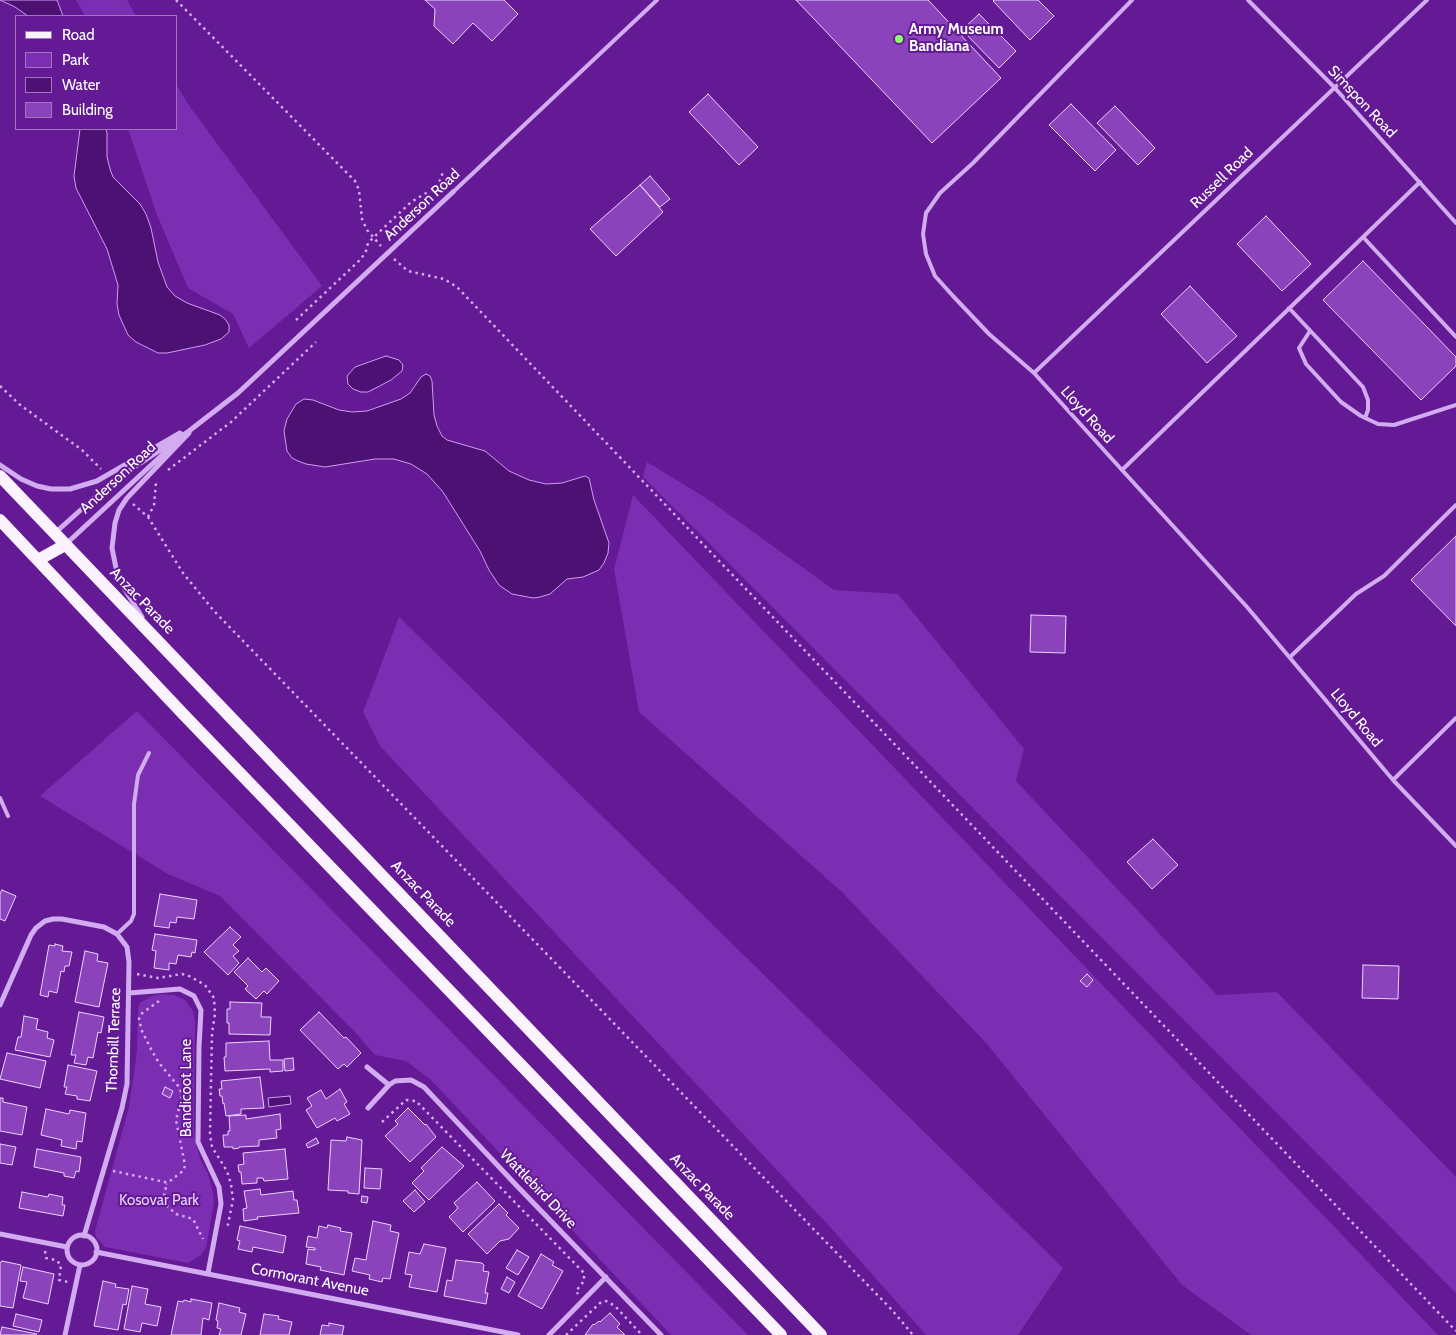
<!DOCTYPE html>
<html>
<head>
<meta charset="utf-8">
<style>
  body { margin:0 }
  #map { position:relative; width:1456px; height:1335px; overflow:hidden; background:#631a94; font-family:Cabin,sans-serif }
  canvas { display:block }
  .legend { position:absolute; left:15px; top:15px; width:162px; height:115px; box-sizing:border-box; background:#631a94; border:1px solid #a176bf; margin:0; padding:6px 9px; list-style:none; font-size:15px; color:#fff }
  .legend li { display:flex; align-items:center; gap:10px; height:25px }
  .legend b { width:25px; border:1px solid #a176bf }
</style>
</head>
<body>
<div id="map">
<canvas width="1456" height="1335"></canvas>
<ul class="legend">
<li><b style="height:6px;background:#fbf4ff"></b>Road</li>
<li><b style="height:14px;background:#7b2eb2"></b>Park</li>
<li><b style="height:14px;background:#4c1172"></b>Water</li>
<li><b style="height:14px;background:#8a43bb"></b>Building</li>
</ul>
</div>
<script>
const g = document.querySelector('canvas').getContext('2d');
g.lineJoin = 'round';
function fillPath(path, color) {
  g.fillStyle = color;
  g.fill(path, 'evenodd');
}
function toPath(rows) {
  const path = new Path2D();
  for (const r of rows) {
    if (r.length === 3) {
      path.moveTo(r[0] + r[2], r[1]);
      path.arc(r[0], r[1], r[2], 0, 2 * Math.PI);
      continue;
    }
    path.moveTo(r[0], r[1]);
    for (let i = 2; i < r.length; i += 2) path.lineTo(r[i], r[i + 1]);
  }
  return path;
}
function trace(path, color, width, dash) {
  g.strokeStyle = color;
  g.lineWidth = width;
  g.lineCap = dash ? 'butt' : 'round';
  g.setLineDash(dash || []);
  g.stroke(path);
}
function write(font, color, halo, rows, align = 'center') {
  g.font = font + ' Cabin,sans-serif';
  g.lineWidth = 4;
  g.setLineDash([]);
  g.textBaseline = 'middle';
  g.strokeStyle = halo;
  g.fillStyle = color;
  for (const [text, x, y, turn = 0] of rows) {
    g.save();
    g.translate(x, y);
    g.rotate((+turn || 0) * Math.PI / 180);
    g.textAlign = isNaN(turn) ? turn : align;
    if (halo) g.strokeText(text, 0, 0);
    g.fillText(text, 0, 0);
    g.restore();
  }
}
fillPath(toPath([
  [76,0,127,0,136,16,85,16],
  [176,84,188,104,322,286,249,348,233,314,188,288,157,215,128,129,176,129],
  [647,462,706,498,834,590,898,594,1024,749,1016,781,1217,995,1277,992,1456,1177,1456,1293,643,477],
  [633,495,1438,1335,1251,1335,1182,1285,987,1044,842,892,639,712,614,569],
  [399,617,1063,1268,1018,1335,926,1335,831,1228,380,746,363,712],
  [137,711,748,1335,671,1335,431,1080,406,1061,375,1055,354,1031,220,896,168,874,40,796],
  [160,994,174,995,185,1000,193,1011,195,1021,194,1128,196,1144,201,1161,208,1174,213,1193,214,1202,206,1248,201,1255,188,1263,105,1247,96,1237,95,1231,129,1107,137,1051,138,1007,141,1002,150,997]
]), '#7b2eb2');
const water = toPath([
  [0,0,57,0,63,16,28,16,15,7,0,0],
  [80,129,106,129,107,133,107,157,110,169,113,177,140,204,146,214,151,228,158,262,167,287,175,296,187,303,220,315,225,319,229,325,229,332,221,339,205,345,167,353,158,353,136,342,128,335,119,315,117,304,118,285,107,249,76,188,74,176,80,129],
  [386,356,399,360,403,365,402,371,391,380,368,392,361,392,353,389,348,384,347,376,355,367,386,356],
  [426,374,430,376,432,381,434,415,437,426,442,436,447,440,485,451,509,471,529,480,546,484,562,483,585,476,589,478,594,500,609,543,608,553,604,563,599,570,583,577,567,579,550,594,540,597,533,598,512,594,499,585,489,570,480,551,443,492,427,474,411,464,394,459,375,459,325,467,306,464,298,461,292,458,287,451,284,431,287,419,296,404,304,399,313,400,339,410,352,412,367,411,401,399,410,393,421,377,426,374],
  [290,1096,291,1104,269,1107,268,1098,290,1096]
]);
fillPath(water, '#4c1172');
trace(water, '#ce9ef2', 1);
const building = toPath([
  [425,0,504,0,518,14,492,41,473,23,453,44,434,26,435,9,425,0],
  [796,0,928,0,1001,78,932,143,796,0],
  [994,0,1038,0,1054,16,1030,40,993,1,994,0],
  [979,14,1016,51,999,68,962,30,979,14],
  [708,94,758,147,739,165,689,112,708,94],
  [1071,104,1116,150,1095,171,1049,125,1071,104],
  [1115,106,1155,148,1138,165,1097,123,1115,106],
  [650,176,670,199,660,207,640,185,650,176],
  [640,185,663,212,616,256,590,229,640,185],
  [1266,216,1311,264,1282,291,1237,244,1266,216],
  [1363,261,1456,357,1456,366,1421,400,1323,300,1363,261],
  [1190,286,1237,336,1207,363,1161,314,1190,286],
  [1456,536,1456,626,1411,580,1456,536],
  [1031,615,1066,616,1065,653,1030,652,1031,615],
  [1153,839,1178,865,1152,889,1127,862,1153,839],
  [2,890,16,896,5,921,0,919,0,894,2,890],
  [160,894,197,900,194,919,177,917,176,923,170,922,169,928,154,926,160,894],
  [230,927,241,937,233,945,239,951,233,956,239,963,228,975,204,952,230,927],
  [155,934,197,940,195,953,192,952,191,957,178,955,176,964,169,963,169,970,154,968,156,951,152,950,155,934],
  [55,944,63,946,62,951,72,952,69,966,65,966,64,972,61,971,57,993,49,991,48,997,40,995,49,945,55,946,55,944],
  [85,951,98,954,97,961,108,963,99,1007,75,1002,85,951],
  [248,958,262,972,266,968,279,981,267,994,264,991,256,999,245,989,248,986,234,972,248,958],
  [1363,965,1399,966,1398,999,1362,998,1363,965],
  [1087,974,1093,980,1087,987,1080,981,1087,974],
  [230,1002,262,1003,261,1017,271,1017,270,1035,229,1034,229,1023,227,1023,227,1009,230,1009,230,1002],
  [79,1012,104,1017,101,1033,98,1032,93,1058,88,1057,86,1065,74,1063,76,1055,71,1055,79,1012],
  [319,1012,344,1038,346,1037,361,1053,347,1067,344,1064,338,1069,300,1030,319,1012],
  [24,1016,38,1019,36,1029,48,1032,47,1038,54,1040,50,1057,15,1050,18,1037,21,1037,24,1016],
  [269,1041,270,1060,283,1060,283,1071,270,1072,270,1069,225,1071,224,1057,226,1057,226,1043,269,1041],
  [7,1053,46,1061,40,1088,0,1079,7,1053],
  [293,1058,294,1070,285,1071,284,1059,293,1058],
  [68,1065,97,1071,90,1101,77,1099,77,1096,65,1094,67,1087,64,1087,68,1065],
  [260,1077,264,1108,241,1109,241,1114,226,1116,224,1103,223,1104,222,1096,220,1096,219,1089,222,1089,221,1081,260,1077],
  [165,1087,173,1091,170,1098,162,1094,165,1087],
  [340,1089,347,1102,344,1104,350,1114,337,1121,335,1118,317,1128,306,1110,312,1106,307,1098,321,1090,326,1099,340,1089],
  [0,1098,3,1098,3,1102,27,1107,22,1135,0,1131,0,1098],
  [408,1108,425,1125,426,1124,436,1137,410,1162,385,1136,398,1124,395,1121,408,1108],
  [46,1109,69,1114,70,1110,86,1113,82,1142,77,1141,76,1149,61,1146,62,1140,41,1135,46,1109],
  [280,1114,281,1129,276,1130,277,1138,259,1140,259,1146,239,1147,239,1148,233,1149,233,1147,224,1147,223,1135,228,1135,228,1131,230,1131,229,1116,246,1115,246,1119,280,1114],
  [347,1137,362,1140,359,1194,348,1193,348,1191,328,1190,331,1140,346,1141,347,1137],
  [316,1138,319,1143,308,1148,306,1144,316,1138],
  [0,1144,16,1147,12,1165,0,1163,0,1144],
  [442,1147,464,1166,429,1200,412,1183,424,1171,421,1168,442,1147],
  [37,1149,81,1157,79,1172,76,1171,74,1178,64,1176,64,1173,34,1167,37,1149],
  [285,1149,288,1179,264,1181,263,1178,257,1178,257,1183,242,1184,241,1172,239,1172,238,1165,244,1164,243,1153,285,1149],
  [365,1168,382,1169,380,1189,364,1188,365,1168],
  [477,1182,495,1201,463,1232,449,1217,458,1208,454,1203,477,1182],
  [260,1189,261,1195,293,1191,294,1200,297,1200,299,1213,257,1217,258,1219,244,1221,243,1209,247,1208,244,1191,260,1189],
  [415,1190,425,1202,414,1212,403,1201,415,1190],
  [22,1192,48,1197,49,1194,63,1197,62,1205,65,1205,63,1216,19,1208,22,1192],
  [362,1196,368,1197,367,1203,361,1202,362,1196],
  [499,1204,508,1213,506,1215,519,1228,509,1239,500,1241,487,1254,468,1234,499,1204],
  [373,1221,391,1225,390,1231,399,1233,390,1279,383,1278,382,1282,369,1279,370,1275,352,1271,355,1258,366,1260,373,1221],
  [328,1225,341,1228,340,1231,352,1233,344,1275,320,1270,321,1267,306,1264,308,1249,315,1250,315,1248,306,1247,308,1236,317,1238,319,1226,327,1228,328,1225],
  [240,1226,286,1236,283,1253,253,1247,252,1252,238,1249,240,1241,237,1240,240,1226],
  [424,1244,446,1248,437,1292,409,1287,412,1275,405,1274,409,1252,420,1254,424,1244],
  [517,1250,529,1257,518,1275,506,1268,517,1250],
  [541,1254,554,1262,552,1265,563,1271,542,1309,518,1296,541,1254],
  [456,1260,482,1263,484,1265,483,1271,489,1272,485,1293,488,1293,486,1304,444,1296,447,1280,452,1281,456,1260],
  [2,1261,21,1265,13,1308,0,1306,0,1263,2,1261],
  [23,1267,54,1274,48,1304,23,1298,27,1282,20,1281,23,1267],
  [507,1277,515,1282,509,1293,501,1289,507,1277],
  [103,1281,116,1284,115,1287,129,1289,126,1305,123,1304,118,1330,94,1326,103,1281],
  [132,1286,148,1289,145,1304,161,1307,157,1326,142,1323,140,1332,124,1329,132,1286],
  [191,1299,212,1303,209,1320,203,1318,201,1335,171,1335,178,1301,183,1302,184,1300,191,1302,191,1299],
  [219,1303,240,1308,239,1312,246,1314,241,1335,219,1335,221,1329,217,1328,218,1321,216,1320,219,1303],
  [610,1313,620,1324,617,1327,625,1335,585,1335,593,1324,594,1325,599,1321,600,1322,610,1313],
  [16,1314,42,1320,39,1332,13,1326,16,1314],
  [264,1314,279,1316,278,1319,292,1322,289,1335,260,1335,264,1314],
  [329,1323,344,1326,342,1335,320,1335,322,1325,329,1326,329,1323],
  [2,1327,37,1334,36,1335,0,1335,2,1327]
]);
fillPath(building, '#8a43bb');
trace(building, '#ead2fb', 1);
trace(toPath([
  [176,0,355,181,359,190,362,219,367,230,381,246],
  [394,259,408,271,444,279,457,287,1456,1331],
  [296,320,361,259,366,251,368,243,373,238,411,202,433,189,439,183,443,172],
  [0,386,19,404,82,450,101,469],
  [168,470,231,422,316,342],
  [133,504,148,517,183,573,214,611,892,1310,913,1335],
  [148,517,154,505,156,483],
  [137,974,158,978,182,974,189,976,205,985,214,998,215,1014,212,1033,210,1134,212,1147,227,1171,231,1184,233,1200,227,1229],
  [159,1001,141,1014,139,1019,142,1031,152,1051,159,1063,179,1087,181,1092,182,1096,176,1120,185,1165,184,1170,166,1184],
  [382,1122,406,1100,416,1101,584,1273,584,1281,576,1291,578,1294],
  [113,1171,165,1182,166,1187,163,1201,166,1205,176,1214,193,1219,203,1239],
  [45,1251,46,1258,56,1260,61,1265,59,1280,68,1282],
  [566,1335,600,1303,606,1301,615,1306,642,1335]
]), '#d3abf0', 2.5, [2.5, 4]);
trace(toPath([
  [1132,0,973,163,940,193,926,213,923,234,926,254,935,276,953,296,989,334,1034,373,1122,470,1247,607,1393,780,1456,846],
  [1248,0,1334,87,1456,223],
  [453,192,657,0],
  [1363,237,1456,337],
  [1289,308,1363,387,1368,400,1368,410,1365,418],
  [1310,331,1299,348,1306,364,1341,402,1361,416,1378,424,1394,425,1456,405],
  [1034,373,1427,0],
  [1122,470,1420,182],
  [1290,657,1356,594,1384,576,1456,505],
  [1393,780,1456,718],
  [0,798,8,816],
  [117,934,131,921,134,914,134,804,138,775,149,753]
]), '#d3abf0', 4);
trace(toPath([
  [0,465,21,479,37,486,51,489,70,489,97,481,180,433],
  [56,532,112,482,189,431,238,393,453,192],
  [66,544,175,443],
  [142,617,124,588,116,568,112,548,115,523,119,510,127,498,189,433],
  [129,993,180,989,194,996,201,1010,199,1047,198,1142,219,1187,221,1204,208,1273],
  [0,1005,31,935,36,928,45,921,53,919,62,919,104,927,117,934,127,947,129,962,127,1084,122,1108,84,1236],
  [367,1067,389,1085],
  [368,1108,389,1085,395,1081,411,1080,424,1087,517,1186,661,1335],
  [0,1234,67,1247],
  [82,1250,15],
  [96,1252,518,1335],
  [65,1335,80,1265],
  [549,1335,606,1277]
]), '#d3abf0', 5);
trace(toPath([
  [0,476,821,1335],
  [0,520,185,716,781,1335],
  [38,560,65,545]
]), '#fbf4ff', 12);
for (const [x, y, r, color] of [
  [899,39,5,"#8fff6a"]
]) {
  const dot = new Path2D();
  dot.arc(x, y, r, 0, 2 * Math.PI);
  g.fillStyle = color;
  g.fill(dot);
  trace(dot, '#631a94', 2);
}
write('bold 15px', '#fff', '#631a94', [
  ["Army Museum",909,30],
  ["Bandiana",909,47]
], 'left');
write('15px', '#fff', '#631a94', [
  ["Simspon Road",1362,102,47],
  ["Russell Road",1222,178,-44],
  ["Anderson Road",422,205,-43],
  ["Lloyd Road",1087,415,48],
  ["Anderson Road",118,478,-43],
  ["Anzac Parade",142,601,46],
  ["Lloyd Road",1356,718,50],
  ["Anzac Parade",423,894,46],
  ["Thornbill Terrace",114,1040,-88],
  ["Bandicoot Lane",187,1088,-90],
  ["Anzac Parade",702,1187,46],
  ["Wattlebird Drive",538,1189,46],
  ["Cormorant Avenue",310,1280,11]
]);
write('15px', '#ead2fb', '#631a94', [
  ["Kosovar Park",159,1201]
]);
</script>
</body>
</html>
